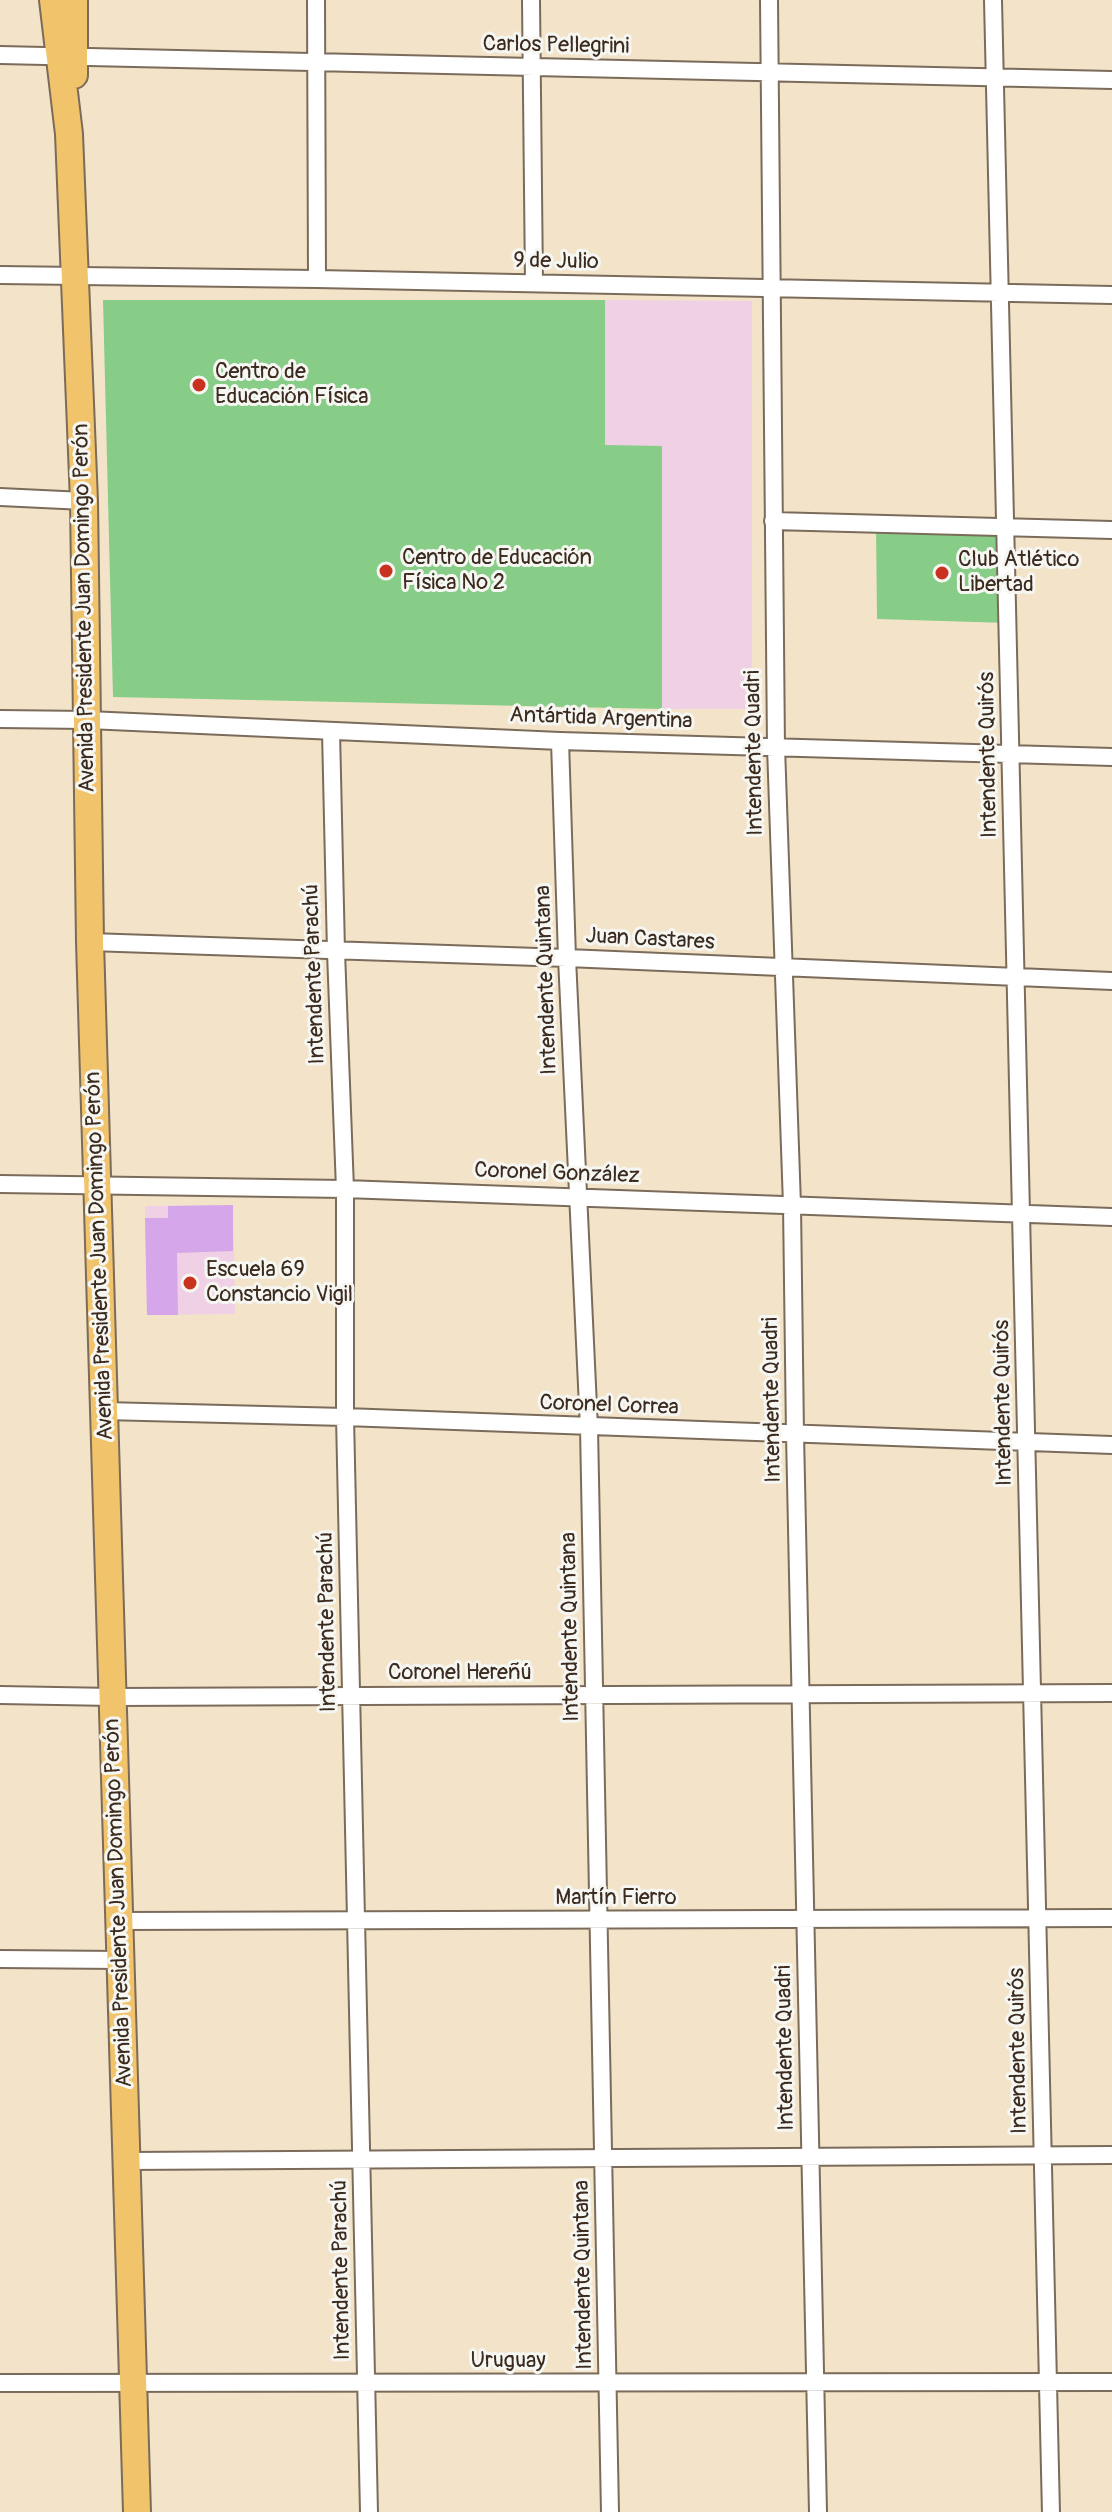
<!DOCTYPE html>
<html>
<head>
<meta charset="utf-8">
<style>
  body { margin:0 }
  canvas { display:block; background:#f2e3c9 }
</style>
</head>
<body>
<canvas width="1112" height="2512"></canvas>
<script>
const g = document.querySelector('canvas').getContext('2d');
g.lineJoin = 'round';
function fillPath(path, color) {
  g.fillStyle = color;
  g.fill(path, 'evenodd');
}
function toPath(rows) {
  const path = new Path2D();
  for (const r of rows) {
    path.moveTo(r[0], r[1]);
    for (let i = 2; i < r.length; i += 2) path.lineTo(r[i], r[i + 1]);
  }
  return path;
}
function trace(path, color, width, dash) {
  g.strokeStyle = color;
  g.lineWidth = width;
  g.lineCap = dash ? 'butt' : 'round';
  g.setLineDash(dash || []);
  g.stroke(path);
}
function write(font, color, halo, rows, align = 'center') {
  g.font = font + ' Pangolin,sans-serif';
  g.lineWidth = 6;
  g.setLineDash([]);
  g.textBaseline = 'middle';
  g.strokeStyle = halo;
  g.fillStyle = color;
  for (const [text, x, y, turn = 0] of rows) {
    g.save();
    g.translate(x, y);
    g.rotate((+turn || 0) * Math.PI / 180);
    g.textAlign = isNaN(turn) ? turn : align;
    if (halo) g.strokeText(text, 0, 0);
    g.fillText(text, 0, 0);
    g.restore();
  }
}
fillPath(toPath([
  [605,300,752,301,752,709,662,709,662,446,605,446],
  [233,1205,235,1314,147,1315,145,1206]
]), '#efd0e5');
fillPath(toPath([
  [103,300,605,300,605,445,662,446,662,709,113,697],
  [876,523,1006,527,1008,623,877,619]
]), '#87cd87');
fillPath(toPath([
  [233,1205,233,1251,177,1253,178,1315,147,1315,145,1218,168,1218,168,1206]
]), '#d5a6ea');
const minor = toPath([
  [316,0,317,279],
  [531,0,534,283],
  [769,0,776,747,792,1205,795,1434,818,2512],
  [993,0,1051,2512],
  [0,55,1112,80],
  [0,275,317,279,1112,295],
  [0,497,84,501],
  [773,521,1112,530],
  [0,719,88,720,560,741,1112,757],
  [331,731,336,952,345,1189,345,1417,369,2512],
  [560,741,567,958,589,1428,610,2512],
  [90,942,567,958,1112,981],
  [0,1184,345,1189,1112,1217],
  [104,1411,345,1417,1112,1445],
  [0,1695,113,1697,1112,1693],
  [120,1921,1112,1918],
  [0,1959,121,1960],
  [127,2161,1112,2155],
  [0,2383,1112,2382]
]);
const trunk = toPath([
  [53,0,69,134,84,501,90,942,137,2512],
  [74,75,74,0]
]);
trace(minor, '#7b6b5a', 20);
trace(trunk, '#7b6b5a', 30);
trace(minor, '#fff', 16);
trace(trunk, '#f1c36a', 26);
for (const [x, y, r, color] of [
  [199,385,8,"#c8321e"],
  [386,571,8,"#c8321e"],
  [942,573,8,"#c8321e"],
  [190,1283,8,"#c8321e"]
]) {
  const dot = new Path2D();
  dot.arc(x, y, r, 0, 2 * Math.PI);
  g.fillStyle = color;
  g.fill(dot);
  trace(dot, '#f6f6f2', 3);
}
write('22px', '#3b2a1e', '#f6f6f2', [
  ["Carlos Pellegrini",556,46,1],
  ["9 de Julio",556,262,1],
  ["Avenida Presidente Juan Domingo Perón",85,608,-91],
  ["Antártida Argentina",601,719,2],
  ["Intendente Quadri",755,753,-91],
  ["Intendente Quirós",989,755,-91],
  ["Juan Castares",650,940,3],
  ["Intendente Parachú",315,974,-92],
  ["Intendente Quintana",547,980,-92],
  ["Coronel González",557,1174,2],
  ["Avenida Presidente Juan Domingo Perón",100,1256,-92],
  ["Intendente Quadri",773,1400,-91],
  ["Intendente Quirós",1004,1403,-91],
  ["Coronel Correa",609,1406,2],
  ["Intendente Parachú",328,1622,-91],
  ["Intendente Quintana",571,1627,-91],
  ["Coronel Hereñú",460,1673],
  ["Martín Fierro",616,1898],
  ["Avenida Presidente Juan Domingo Perón",119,1903,-92],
  ["Intendente Quadri",786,2048,-91],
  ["Intendente Quirós",1019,2051,-91],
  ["Intendente Parachú",342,2270,-91],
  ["Intendente Quintana",584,2275,-91],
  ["Uruguay",508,2361]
]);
write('22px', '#3b2a1e', '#f6f6f2', [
  ["Centro de",215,372],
  ["Educación Física",215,397],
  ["Centro de Educación",402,558],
  ["Física Nº 2",402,583],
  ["Club Atlético",958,560],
  ["Libertad",958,585],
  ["Escuela 69",206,1270],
  ["Constancio Vigil",206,1295]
], 'left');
</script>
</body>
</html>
